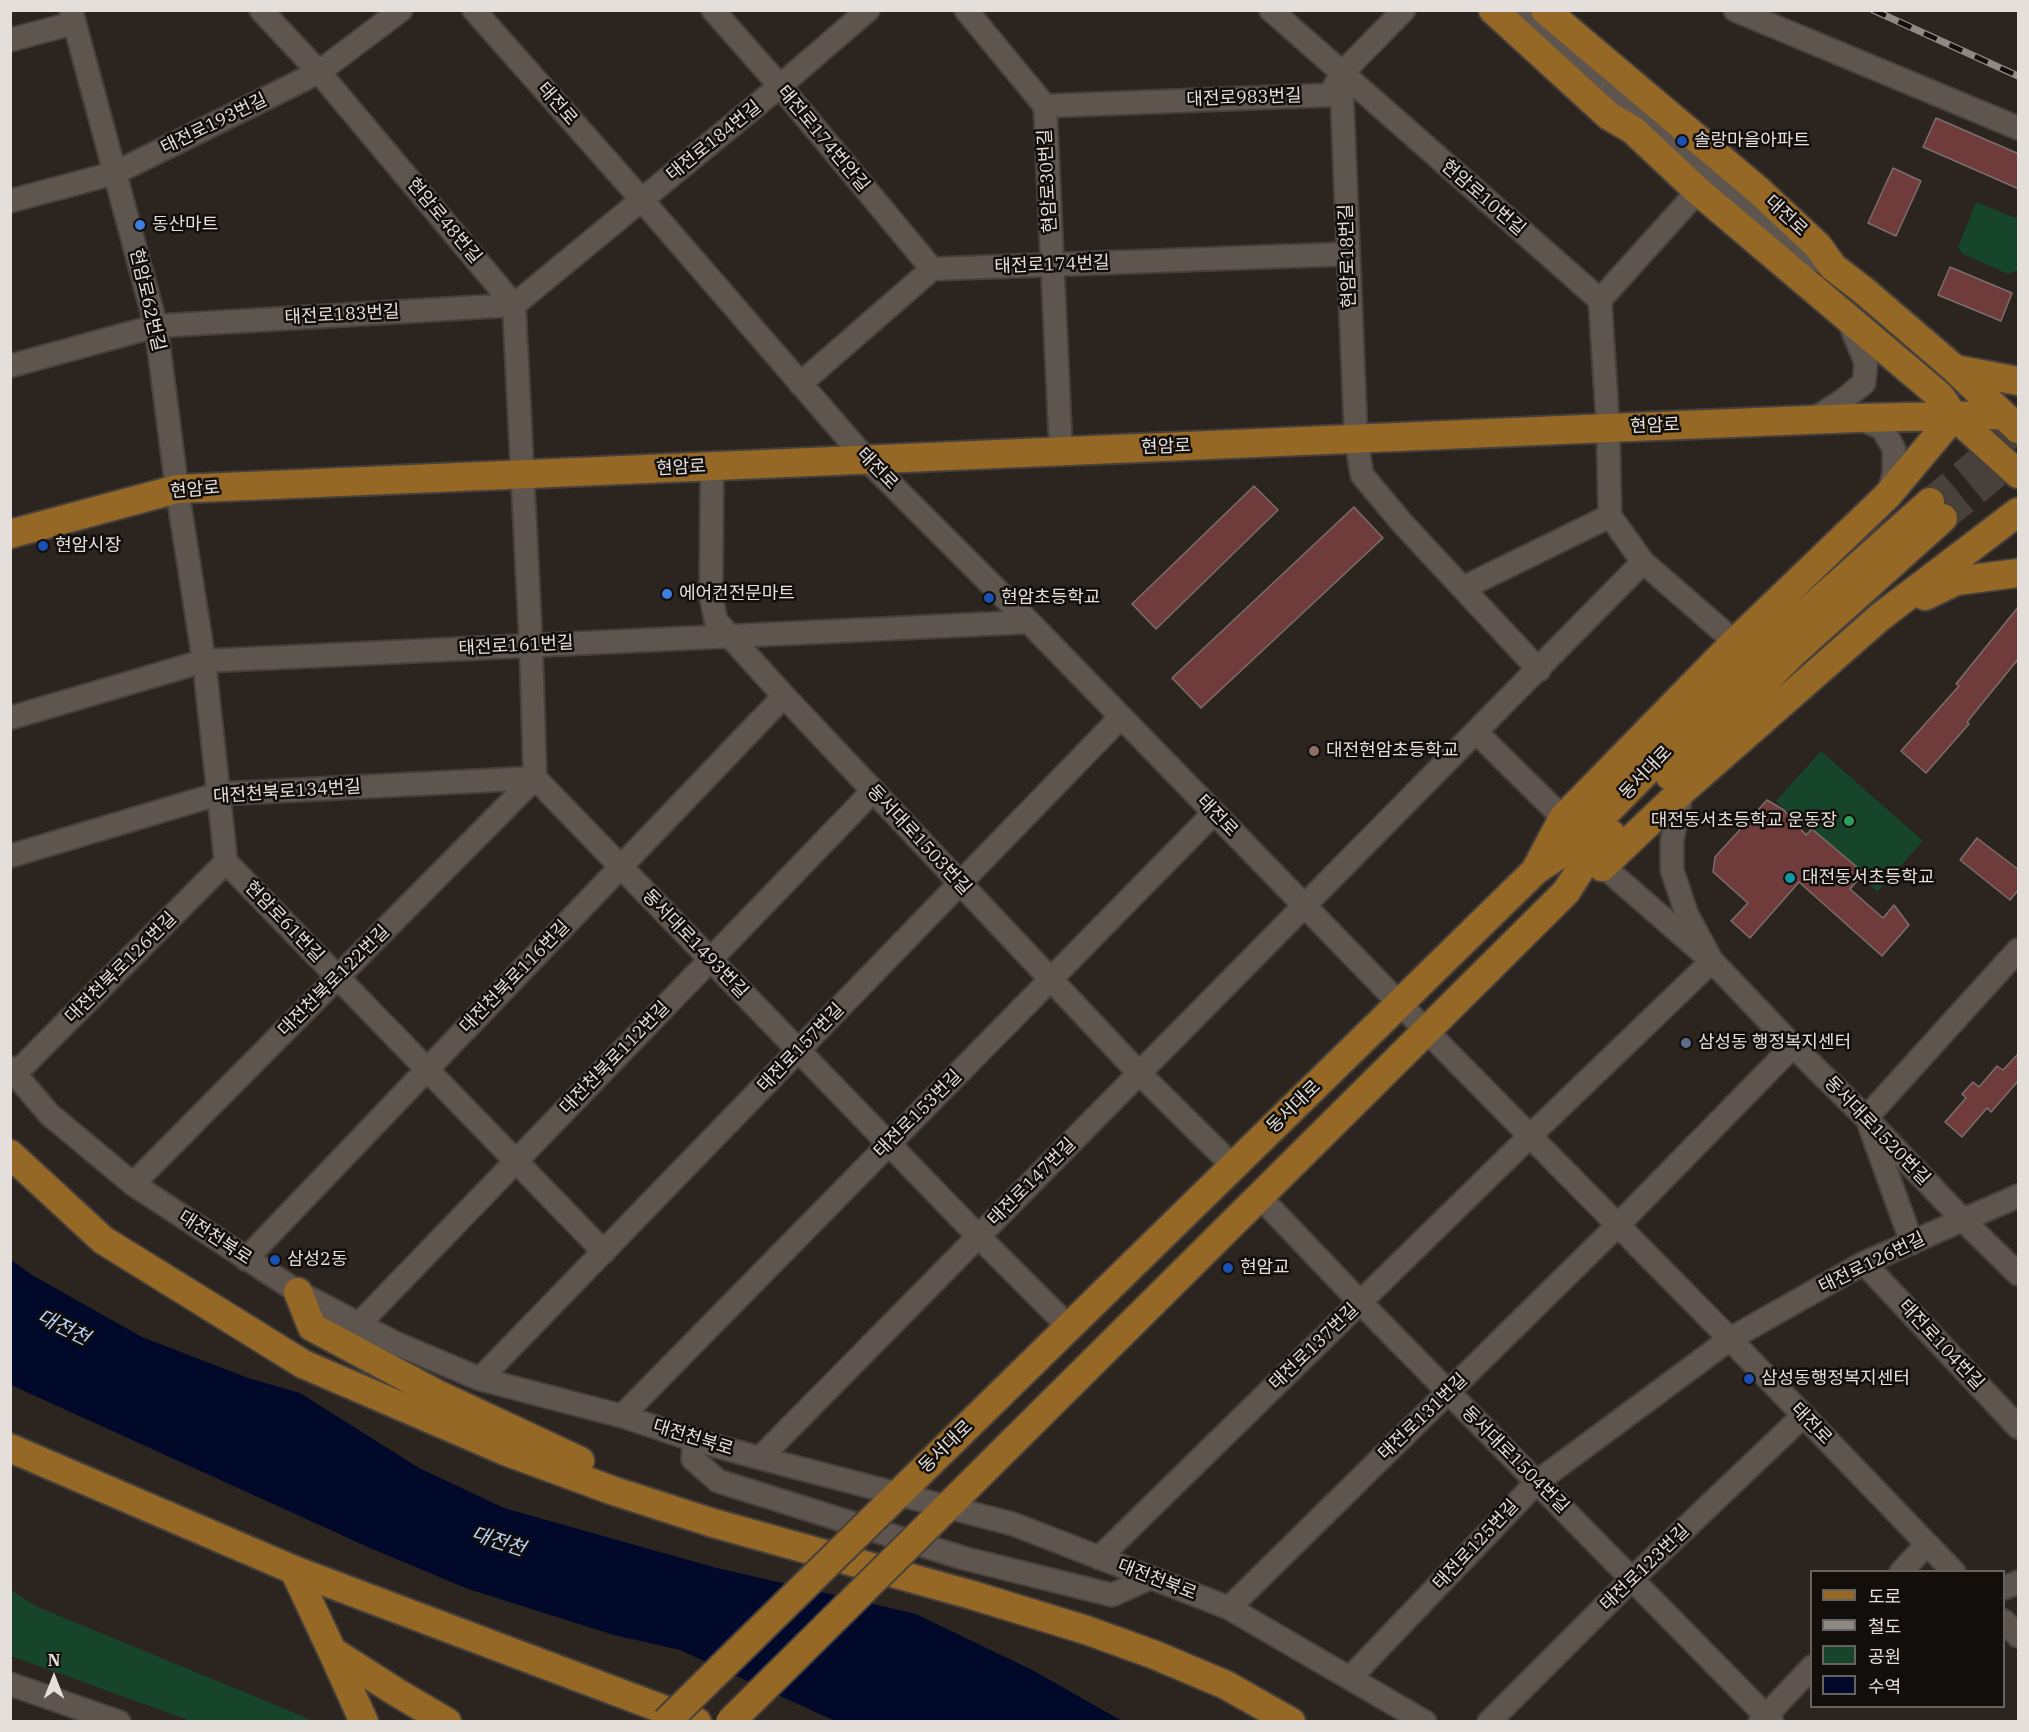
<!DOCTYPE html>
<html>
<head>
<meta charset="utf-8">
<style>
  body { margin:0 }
  #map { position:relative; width:2029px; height:1732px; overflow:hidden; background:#2c241e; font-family:"IBM Plex Serif","Noto Sans KR",serif }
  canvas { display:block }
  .frame { position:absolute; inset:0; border:12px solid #e4dfdb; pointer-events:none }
  .legend { position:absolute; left:1810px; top:1570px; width:195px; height:138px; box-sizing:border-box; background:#120e0c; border:2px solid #66625f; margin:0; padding:8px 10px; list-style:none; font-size:18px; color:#e4dfdb }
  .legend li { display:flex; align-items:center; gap:12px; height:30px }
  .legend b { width:30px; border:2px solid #66625f }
  .north { position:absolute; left:24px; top:1648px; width:60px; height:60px; -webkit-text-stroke:4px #120e0c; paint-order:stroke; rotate:0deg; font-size:16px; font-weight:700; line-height:24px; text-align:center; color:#e4dfdb }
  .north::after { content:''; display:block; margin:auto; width:21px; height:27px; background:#e4dfdb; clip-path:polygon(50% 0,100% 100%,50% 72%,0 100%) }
</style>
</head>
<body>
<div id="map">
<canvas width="2029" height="1732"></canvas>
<div class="frame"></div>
<ul class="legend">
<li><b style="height:8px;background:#956825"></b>도로</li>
<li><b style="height:8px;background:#8f8883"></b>철도</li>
<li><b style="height:16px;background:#16452b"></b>공원</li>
<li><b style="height:16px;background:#000929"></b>수역</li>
</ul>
<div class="north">N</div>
</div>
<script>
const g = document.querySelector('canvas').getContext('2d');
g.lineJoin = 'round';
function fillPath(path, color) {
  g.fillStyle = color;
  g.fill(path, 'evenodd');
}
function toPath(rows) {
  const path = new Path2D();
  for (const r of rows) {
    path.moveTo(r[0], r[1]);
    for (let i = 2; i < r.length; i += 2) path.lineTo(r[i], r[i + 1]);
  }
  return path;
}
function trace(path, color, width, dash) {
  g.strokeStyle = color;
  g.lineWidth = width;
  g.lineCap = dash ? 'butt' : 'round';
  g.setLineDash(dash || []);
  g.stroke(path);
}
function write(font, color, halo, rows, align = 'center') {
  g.font = font + ' "IBM Plex Serif","Noto Sans KR",serif';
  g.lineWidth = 5;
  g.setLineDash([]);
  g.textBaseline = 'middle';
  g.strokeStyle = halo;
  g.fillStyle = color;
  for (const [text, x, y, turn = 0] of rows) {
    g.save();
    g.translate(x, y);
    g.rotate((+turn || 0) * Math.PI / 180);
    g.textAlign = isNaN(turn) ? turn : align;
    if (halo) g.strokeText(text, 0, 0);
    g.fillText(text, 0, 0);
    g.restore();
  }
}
fillPath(toPath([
  [1976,202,2018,219,2018,270,2008,274,1963,254,1958,247],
  [1821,751,1923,841,1877,892,1776,801],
  [10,1590,38,1607,314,1721,191,1721,11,1656]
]), '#16452b');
fillPath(toPath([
  [10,1259,32,1275,142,1337,248,1378,300,1393,419,1468,504,1508,713,1567,916,1614,1034,1671,1122,1721,835,1721,680,1650,614,1635,468,1589,370,1548,11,1385]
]), '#000929');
const building = toPath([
  [1936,118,2019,154,2019,189,1923,147,1936,118],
  [1893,168,1921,181,1896,236,1868,223,1893,168],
  [1950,267,2012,293,2001,321,1938,295,1950,267],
  [1254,486,1278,510,1156,629,1132,604,1254,486],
  [1354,507,1383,538,1201,708,1172,678,1354,507],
  [2019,606,2019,658,1967,722,1969,724,1926,773,1901,751,1959,686,1956,684,2019,606],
  [1767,800,1784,810,1806,835,1812,829,1864,873,1850,889,1883,918,1894,905,1909,925,1882,956,1799,882,1750,938,1731,921,1748,903,1713,872,1715,857,1767,800],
  [1977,838,2019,870,2019,889,2010,900,1960,860,1977,838],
  [2019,1053,2019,1080,1991,1112,1987,1108,1962,1137,1945,1122,1966,1098,1962,1094,1973,1082,1979,1087,1997,1066,2003,1070,2019,1053]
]);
fillPath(building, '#703c3b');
trace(building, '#7b6e6e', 1.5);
trace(toPath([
  [1930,502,2018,428],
  [1943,518,2018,456]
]), '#48403a', 28, [28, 14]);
const minor = toPath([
  [71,10,156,326,177,489,204,661,226,862,604,1252],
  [261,10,319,72,514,305,531,646,535,778,978,1236,1069,1327],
  [474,10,642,200,865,458,1029,622,1400,1004,1730,1339,1954,1572],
  [713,10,780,86,932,269],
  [966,10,1045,106,1061,451],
  [1271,10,1600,300,1608,428,1610,516,1643,562,1735,642],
  [1519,10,1581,69],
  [1735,10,2018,128],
  [10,40,74,23],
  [1576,51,1644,119,1733,199,1805,254,1833,267],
  [1341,74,1356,439,1362,475,1403,524,1539,670],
  [1045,106,1330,95,1341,74,1404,10],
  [10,201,115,173,319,72,401,10],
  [1600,300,1698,191],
  [10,366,156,326,514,305,780,86,868,10],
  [800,384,932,269,1347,254],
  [1858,418,1882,428,1894,449,1894,474,1888,495],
  [1812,420,1842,401,1864,383,1866,363,1848,319],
  [712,467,711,596,716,621,784,696,1139,1073,1233,1166],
  [1463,588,1610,516],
  [10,718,204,661,1029,622],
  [1477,733,1563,818],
  [10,856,218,794,535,778],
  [1603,866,1712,961,1793,1046,1866,1118,1964,1221,2018,1274],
  [10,1068,49,1114,133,1184,298,1292,395,1343,480,1379,622,1416,694,1440,760,1458,1013,1524,1229,1608,1425,1722],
  [15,1074,226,862],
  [1866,1118,2018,950],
  [1870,1127,1912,1243],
  [133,1184,535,778],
  [1259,1196,1360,1302,1772,1722],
  [246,1259,784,696],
  [1864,1263,2018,1427],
  [358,1325,873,791],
  [480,1379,1121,717],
  [622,1416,1214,813],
  [694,1440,693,1459,718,1481,963,1558,1112,1595,1150,1578],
  [760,1458,1643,562],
  [1099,1558,1530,1136,1712,961,1687,915,1672,870,1672,841,1682,791],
  [1901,1572,1927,1544],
  [2004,1588,2018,1582],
  [1229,1608,1617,1226,1793,1046],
  [2004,1621,2018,1636],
  [1350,1678,1537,1482,1730,1339,1864,1263,2018,1196],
  [10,1684,119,1722],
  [1489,1722,1632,1579,1803,1416],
  [1760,1722,1812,1667]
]);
const major = toPath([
  [1493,10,1609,116,1633,130,1698,191,1940,396,1954,416,2018,474],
  [1545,10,1758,190,1818,246,1833,267,1863,290,1955,369,2018,429],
  [1955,369,2018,381],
  [10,534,177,489,1608,428,1857,418,2003,415],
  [1925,596,1956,581,2018,573],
  [1670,776,1793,653,1943,518],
  [1602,867,1682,791,1880,617,2018,512],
  [1536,869,1563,818,1735,642,1888,495,1954,416],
  [10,1154,103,1240,303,1364,505,1451,614,1491,713,1523,972,1595,1086,1630,1155,1655,1226,1685,1291,1722],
  [298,1292,312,1327,439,1395,580,1461],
  [10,1448,294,1570,697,1722],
  [883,1509,1536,870,1575,844,1782,634,1930,502],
  [929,1525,1566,892,1591,853,1611,834],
  [294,1570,332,1651,396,1692,447,1722],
  [332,1651,364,1722]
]);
trace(minor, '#463f3b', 26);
trace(major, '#463f3b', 32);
trace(minor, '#5e554f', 22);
trace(major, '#956825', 28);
const rail = toPath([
  [1873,10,2018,76]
]);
trace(rail, '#8f8883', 7);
trace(rail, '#120e0c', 4.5, [14]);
const majorBridge = toPath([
  [666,1722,883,1509],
  [730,1722,929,1525]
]);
trace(majorBridge, '#463f3b', 32, []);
trace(majorBridge, '#956825', 28);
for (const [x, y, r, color] of [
  [1682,141,6,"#1a4fb4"],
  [140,225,6,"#3f7fe0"],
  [43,546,6,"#1a4fb4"],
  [667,594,6,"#3f7fe0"],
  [989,598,6,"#1a4fb4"],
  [1314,751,6,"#8d6e63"],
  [1849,821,6,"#2e9e5b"],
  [1790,878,6,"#0f9aa8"],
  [1686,1043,6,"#5c6f8a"],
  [275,1260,6,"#1a4fb4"],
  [1228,1268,6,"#1a4fb4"],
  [1749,1379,6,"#1a4fb4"]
]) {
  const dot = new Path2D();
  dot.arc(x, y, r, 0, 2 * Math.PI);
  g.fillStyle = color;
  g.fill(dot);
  trace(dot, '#120e0c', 2);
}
write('18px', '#e4dfdb', '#120e0c', [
  ["대전로983번길",1244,98,-2],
  ["태전로",557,104,49],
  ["태전로193번길",214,124,-26],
  ["태전로174번안길",823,139,50],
  ["태전로184번길",714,141,-39],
  ["현암로30번길",1048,181,-93],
  ["현암로10번길",1483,198,41],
  ["대전로",1786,216,43],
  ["현암로48번길",444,221,50],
  ["현암로18번길",1348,256,-92],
  ["태전로174번길",1052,265,-2],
  ["현암로62번길",147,300,77],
  ["태전로183번길",342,315,-3],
  ["현암로",1655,426,-2],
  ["현암로",1166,447,-2],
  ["현암로",681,468,-3],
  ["태전로",877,469,46],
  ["현암로",195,490,-5],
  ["태전로161번길",516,646,-3],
  ["동서대로",1646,773,-46],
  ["대전천북로134번길",287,792,-4],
  ["태전로",1217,816,46],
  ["동서대로1503번길",919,840,47],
  ["현암로61번길",284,922,46],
  ["동서대로1493번길",695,944,46],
  ["대전천북로126번길",121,968,-45],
  ["대전천북로116번길",515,977,-46],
  ["대전천북로122번길",334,981,-45],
  ["태전로157번길",801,1048,-46],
  ["대전천북로112번길",615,1058,-46],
  ["동서대로",1294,1107,-44],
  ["태전로153번길",918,1114,-45],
  ["동서대로1520번길",1877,1131,46],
  ["태전로147번길",1032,1182,-45],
  ["대전천북로",215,1238,33],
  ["태전로126번길",1872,1263,-26],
  ["태전로104번길",1941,1345,47],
  ["태전로137번길",1314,1347,-44],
  ["태전로131번길",1423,1417,-44],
  ["태전로",1811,1424,46],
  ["대전천북로",693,1438,17],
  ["동서대로",946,1447,-44],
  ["동서대로1504번길",1515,1460,45],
  ["태전로125번길",1476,1545,-47],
  ["태전로123번길",1645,1568,-44],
  ["대전천북로",1157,1580,21]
]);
write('18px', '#e4dfdb', '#120e0c', [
  ["솔랑마을아파트",1694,141],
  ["동산마트",152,225],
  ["현암시장",55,546],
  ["에어컨전문마트",679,594],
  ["현암초등학교",1001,598],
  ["대전현암초등학교",1326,751],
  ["대전동서초등학교 운동장",1837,821,"right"],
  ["대전동서초등학교",1802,878],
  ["삼성동 행정복지센터",1698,1043],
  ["삼성2동",287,1260],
  ["현암교",1240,1268],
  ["삼성동행정복지센터",1761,1379]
], 'left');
write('italic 20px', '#b6d3f9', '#120e0c', [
  ["대전천",63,1328,26],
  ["대전천",498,1542,18]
]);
</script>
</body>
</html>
